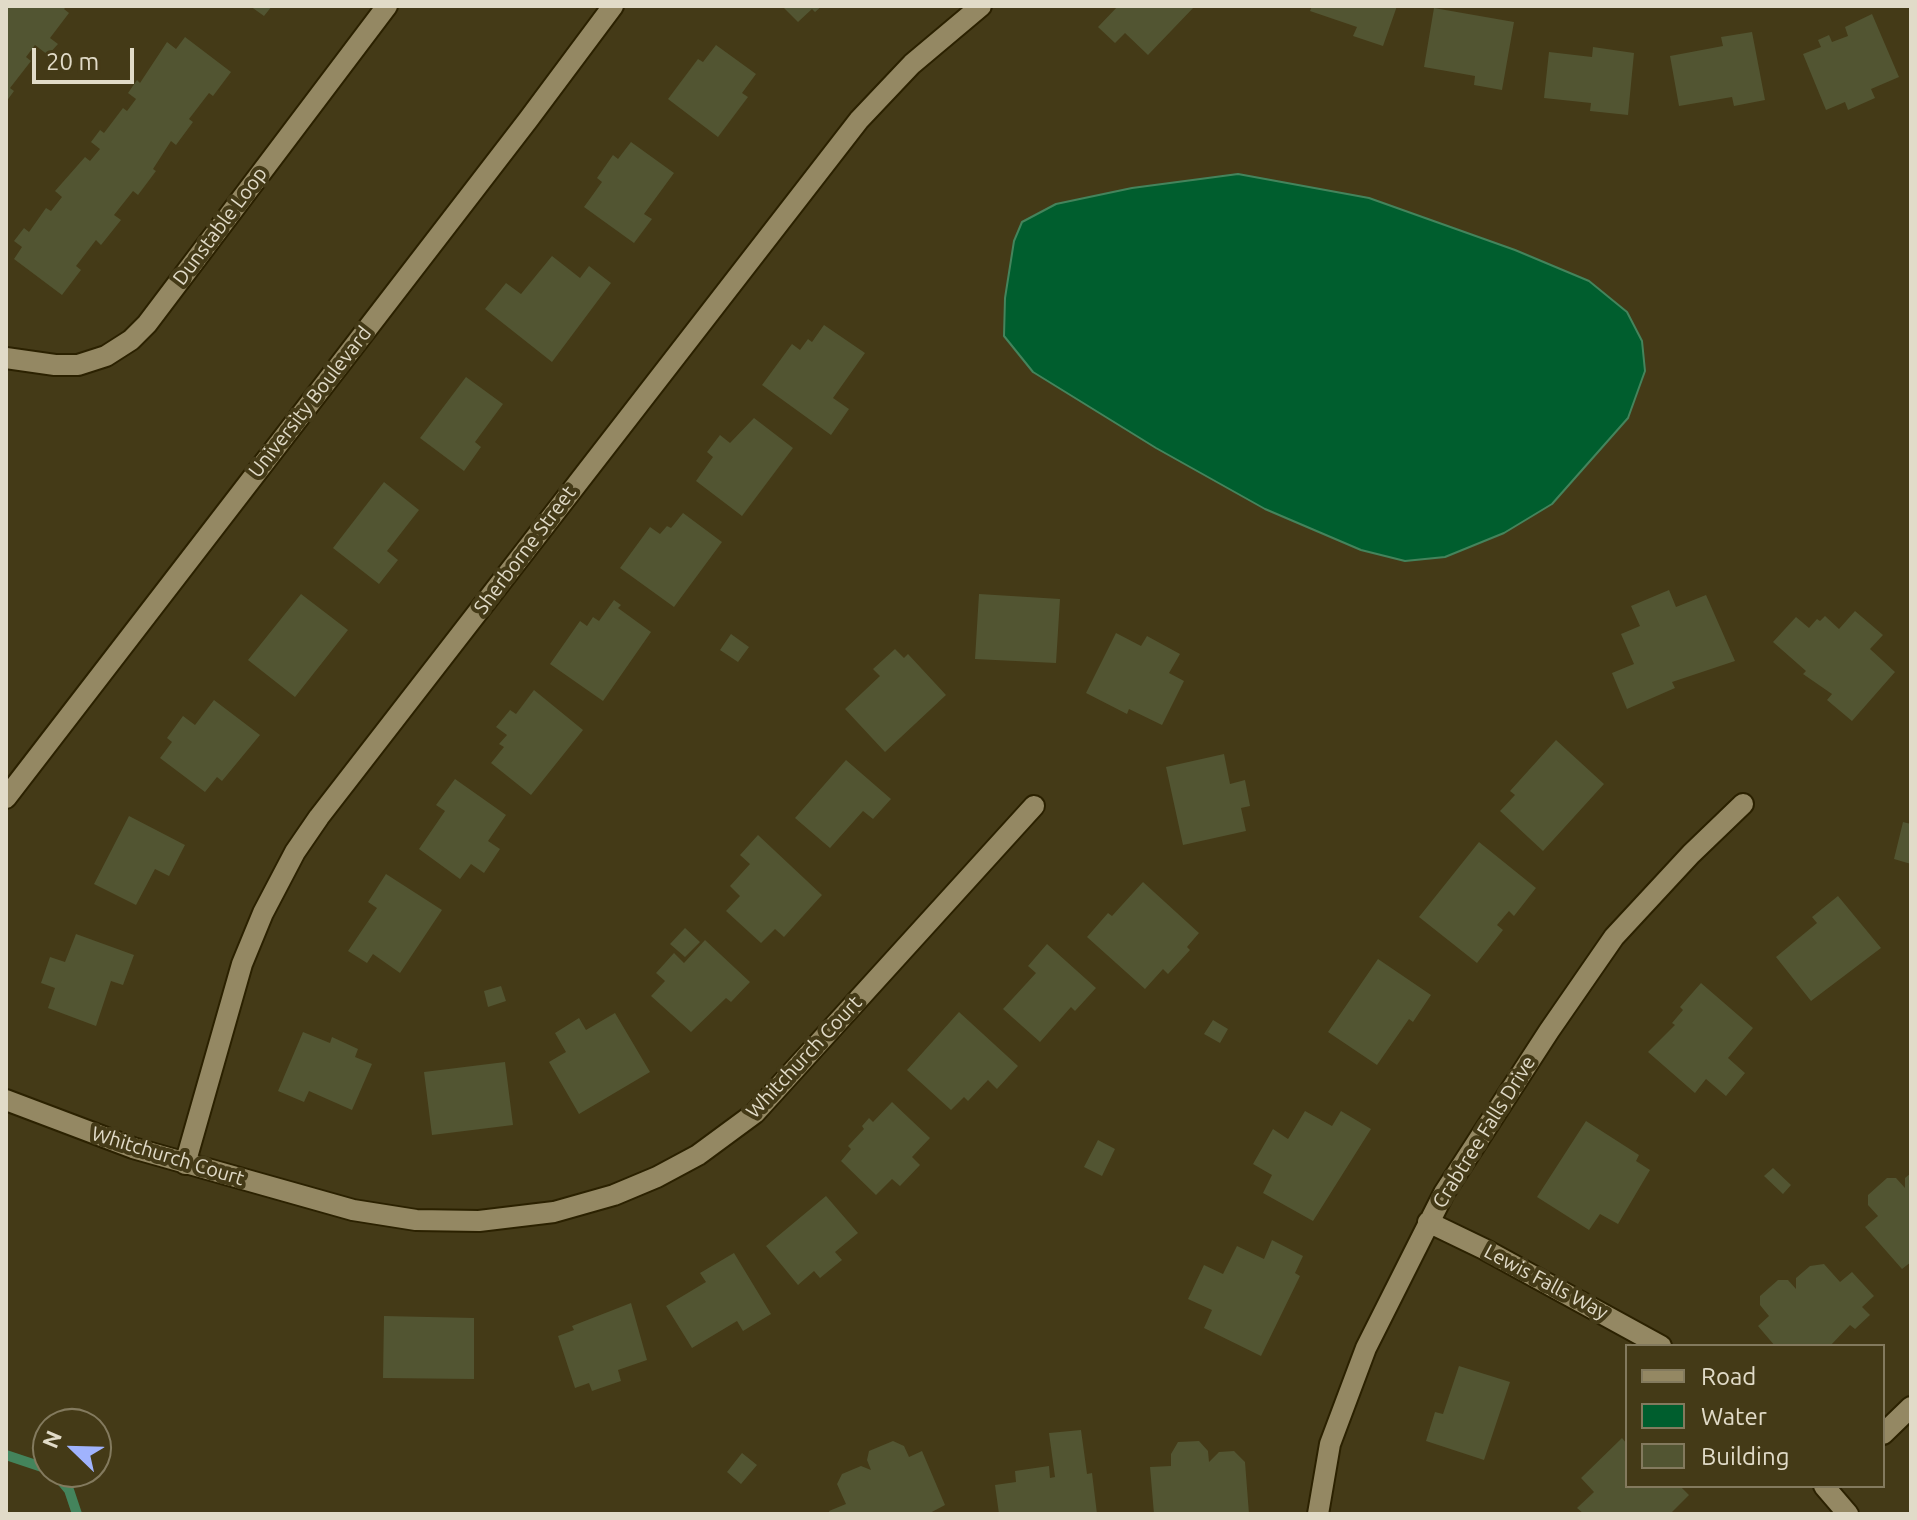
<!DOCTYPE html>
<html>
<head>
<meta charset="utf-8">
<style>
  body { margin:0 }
  #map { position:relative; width:1917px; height:1520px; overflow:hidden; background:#443a17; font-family:Ubuntu,sans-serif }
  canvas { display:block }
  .frame { position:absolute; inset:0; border:8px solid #e1dbc8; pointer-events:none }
  .legend { position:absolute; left:1625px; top:1344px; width:260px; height:144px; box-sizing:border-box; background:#443a17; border:2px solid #837a5e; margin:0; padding:10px 14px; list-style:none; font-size:24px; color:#e1dbc8 }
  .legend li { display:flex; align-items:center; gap:16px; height:40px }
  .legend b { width:40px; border:2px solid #837a5e }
  .north { position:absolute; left:32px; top:1408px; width:80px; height:80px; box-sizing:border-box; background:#443a17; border:2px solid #837a5e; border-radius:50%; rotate:293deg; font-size:22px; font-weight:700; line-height:32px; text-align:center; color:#e1dbc8 }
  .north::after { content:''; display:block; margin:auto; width:28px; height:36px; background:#a0b3fd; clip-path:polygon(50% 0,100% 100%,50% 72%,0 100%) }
  .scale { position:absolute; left:32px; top:48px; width:102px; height:36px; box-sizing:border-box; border:4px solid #e1dbc8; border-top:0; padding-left:10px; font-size:24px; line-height:28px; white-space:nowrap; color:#e1dbc8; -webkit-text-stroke:6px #443a17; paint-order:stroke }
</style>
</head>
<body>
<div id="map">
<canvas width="1917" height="1520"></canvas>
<div class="frame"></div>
<ul class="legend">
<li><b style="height:10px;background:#948863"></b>Road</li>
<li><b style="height:22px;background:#005e2e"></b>Water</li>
<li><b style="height:22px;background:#525532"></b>Building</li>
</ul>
<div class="north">N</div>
<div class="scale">20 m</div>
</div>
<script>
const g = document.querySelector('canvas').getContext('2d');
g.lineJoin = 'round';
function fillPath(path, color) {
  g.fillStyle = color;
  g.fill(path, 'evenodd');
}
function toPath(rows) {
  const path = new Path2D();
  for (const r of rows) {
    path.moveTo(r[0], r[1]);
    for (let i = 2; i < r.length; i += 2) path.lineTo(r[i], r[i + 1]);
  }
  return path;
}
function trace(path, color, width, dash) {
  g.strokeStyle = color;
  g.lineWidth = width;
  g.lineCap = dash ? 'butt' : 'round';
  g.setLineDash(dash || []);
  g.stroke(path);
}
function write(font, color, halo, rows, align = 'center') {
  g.font = font + ' Ubuntu,sans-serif';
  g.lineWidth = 8;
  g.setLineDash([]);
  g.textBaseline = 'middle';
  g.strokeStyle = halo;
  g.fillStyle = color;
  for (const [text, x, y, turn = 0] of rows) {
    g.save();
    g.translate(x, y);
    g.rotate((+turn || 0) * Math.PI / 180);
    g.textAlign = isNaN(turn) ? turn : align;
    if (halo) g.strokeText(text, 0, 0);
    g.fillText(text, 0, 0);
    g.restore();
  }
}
const water = toPath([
  [1238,174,1369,198,1515,250,1589,281,1627,312,1642,341,1645,371,1628,418,1552,504,1504,533,1445,557,1405,561,1361,550,1265,509,1156,448,1033,372,1004,336,1005,298,1014,241,1022,222,1056,204,1132,188,1238,174]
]);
fillPath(water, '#005e2e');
trace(water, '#44845c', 2);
trace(toPath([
  [6,1455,48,1469],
  [54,1472,69,1490,77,1514]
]), '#44845c', 10);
fillPath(toPath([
  [6,6,67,6,64,9,69,13,50,38,58,44,48,55,35,45,26,57,31,61,10,88,14,91,6,102],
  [250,6,272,6,264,16],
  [782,6,822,6,815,12,812,9,798,22],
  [1118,6,1195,6,1148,55,1125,33,1115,43,1098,27],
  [1312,6,1397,6,1383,46,1353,36,1357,27,1310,11],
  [1434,8,1514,22,1502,90,1474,85,1475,76,1424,67],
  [1872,14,1899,77,1871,89,1875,98,1848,110,1845,102,1826,110,1803,54,1821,47,1818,40,1829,35,1832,42,1848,36,1845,27],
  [1752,32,1765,100,1734,106,1732,97,1679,106,1670,56,1723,46,1721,37],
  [185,37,231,72,213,96,209,93,189,119,193,122,176,145,171,141,153,169,156,171,138,195,133,191,114,215,121,220,101,245,96,240,76,266,81,270,62,295,14,259,22,247,14,241,24,228,29,232,46,208,51,211,62,197,55,191,85,157,90,161,100,149,91,142,100,130,104,133,123,108,127,111,136,99,128,93,137,80,140,83,167,42,176,49],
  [716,45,756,74,742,93,748,97,718,137,668,99,698,59,703,62],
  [1593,47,1634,53,1628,115,1590,111,1591,103,1544,98,1549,52,1592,57],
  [631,142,674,173,644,214,652,219,634,243,584,207,602,182,597,178,613,155,618,159],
  [552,256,580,278,589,266,611,283,552,362,485,309,506,283,521,294],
  [824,325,865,353,833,398,849,409,831,435,762,385,792,344,800,350,808,339,812,342],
  [466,377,503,404,475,442,481,447,464,471,420,438],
  [754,418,793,448,742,516,696,481,713,457,707,452,720,435,730,443],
  [384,482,419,510,387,551,398,560,379,584,333,548],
  [683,513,722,542,674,607,620,568,650,527,660,534,667,526,671,528],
  [1669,590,1676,607,1706,595,1735,661,1672,682,1675,688,1627,709,1612,673,1634,664,1621,634,1640,626,1631,606],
  [301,594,348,630,295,697,248,660],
  [979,594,1060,599,1056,663,975,659],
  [614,600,621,605,618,608,651,632,603,701,550,664,580,621,587,626,593,617,599,621],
  [1855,611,1883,635,1870,649,1895,672,1852,721,1827,700,1832,694,1803,674,1806,671,1773,642,1796,617,1809,628,1817,619,1820,621,1825,616,1839,629],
  [1116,633,1141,646,1147,636,1180,654,1169,673,1184,681,1162,725,1129,709,1127,714,1086,693],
  [731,634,749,647,738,662,720,650],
  [895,649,904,658,908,654,946,695,885,752,845,709,880,676,873,669],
  [534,690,583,730,531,795,491,763,504,747,499,744,507,735,496,727,510,710,516,714],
  [214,700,260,735,222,781,217,777,205,792,160,758,172,742,167,738,183,716,195,725],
  [1556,740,1604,784,1543,851,1500,811,1515,795,1510,791],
  [1224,754,1230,784,1245,780,1250,806,1241,808,1246,831,1183,845,1166,767],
  [846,760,891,799,873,819,863,811,830,848,795,818],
  [455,779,506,815,488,841,500,849,484,873,471,864,460,879,419,849,445,811,436,805],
  [129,816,185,845,169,876,155,869,136,905,94,884],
  [1903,822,1911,824,1911,864,1894,859],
  [758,835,822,895,784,937,775,929,761,943,726,911,740,896,730,886,750,864,740,855],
  [1479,842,1536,888,1514,916,1509,911,1497,925,1503,930,1477,963,1419,917],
  [386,874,442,910,400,973,373,954,367,963,348,951,377,908,368,902],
  [1143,882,1199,933,1187,947,1190,950,1168,974,1163,969,1145,989,1087,937,1108,913,1112,916],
  [1838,896,1881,948,1811,1001,1776,957,1817,923,1812,917],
  [685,928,700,942,685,957,670,944],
  [76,934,134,955,123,985,111,981,96,1026,48,1008,55,988,41,983,50,957,65,962],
  [705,940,750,982,731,1002,726,998,691,1032,651,996,665,981,656,973,674,953,684,963],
  [1047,944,1096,988,1075,1011,1071,1007,1040,1042,1003,1009,1036,973,1028,966],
  [1378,959,1431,995,1413,1022,1409,1019,1377,1065,1328,1032],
  [1701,983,1753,1028,1728,1058,1745,1073,1726,1096,1706,1079,1695,1093,1648,1052,1675,1025,1672,1023,1683,1010,1680,1007],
  [501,986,506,1001,488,1007,484,991],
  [959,1012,1018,1066,997,1089,988,1080,968,1101,964,1097,951,1110,907,1070],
  [615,1013,650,1072,579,1114,549,1062,566,1052,555,1033,579,1018,586,1030],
  [1213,1020,1228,1029,1220,1043,1204,1034],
  [303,1032,330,1043,332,1037,358,1049,355,1057,372,1064,352,1110,309,1091,304,1102,278,1091],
  [505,1062,513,1125,432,1135,424,1072],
  [892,1102,930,1138,912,1157,920,1165,900,1186,892,1179,876,1195,841,1161,851,1149,848,1146,864,1129,862,1126,869,1118,873,1122],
  [1305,1111,1332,1126,1341,1111,1371,1129,1313,1221,1263,1193,1272,1175,1253,1164,1273,1129,1288,1139],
  [1586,1121,1639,1155,1636,1161,1650,1170,1618,1224,1600,1214,1589,1230,1537,1197],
  [1098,1140,1115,1149,1102,1176,1084,1167],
  [1773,1168,1791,1185,1783,1194,1764,1176],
  [1911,1173,1911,1262,1902,1269,1865,1227,1878,1216,1868,1205,1868,1195,1887,1178,1896,1178,1905,1188,1905,1178],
  [826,1196,858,1233,835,1252,842,1260,820,1278,814,1271,798,1285,766,1246],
  [1272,1240,1303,1256,1295,1273,1300,1276,1261,1356,1204,1328,1212,1310,1188,1299,1204,1265,1223,1274,1237,1246,1264,1259],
  [734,1253,771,1314,743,1331,737,1321,692,1348,666,1306,706,1282,700,1273],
  [1824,1264,1840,1282,1852,1272,1874,1296,1862,1307,1870,1315,1855,1329,1850,1325,1830,1346,1775,1346,1758,1326,1769,1316,1760,1305,1760,1296,1778,1280,1788,1280,1796,1289,1796,1278,1810,1266],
  [631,1303,647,1360,618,1370,621,1381,592,1391,589,1383,575,1388,558,1336,574,1330,572,1326],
  [384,1316,474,1318,474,1379,383,1378],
  [1459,1366,1510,1382,1484,1460,1426,1441,1435,1412,1443,1414],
  [1081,1430,1087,1474,1092,1473,1097,1514,999,1514,995,1485,1016,1482,1015,1471,1049,1466,1050,1478,1055,1477,1049,1433],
  [1622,1438,1627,1444,1627,1486,1680,1486,1689,1495,1670,1514,1584,1514,1577,1508,1594,1492,1581,1478],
  [893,1441,904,1446,909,1457,922,1451,945,1505,928,1514,830,1514,829,1511,846,1504,837,1484,842,1474,861,1466,871,1470,867,1460,869,1451],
  [1199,1441,1208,1451,1209,1462,1219,1452,1234,1451,1245,1462,1249,1514,1154,1514,1150,1467,1171,1466,1171,1454,1178,1442],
  [742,1453,757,1465,741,1484,727,1472]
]), '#525532');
const street = toPath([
  [6,358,55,365,78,365,106,356,131,340,147,324,387,6],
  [6,1100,133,1148,353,1210,416,1220,479,1221,554,1212,614,1195,657,1177,698,1155,755,1113,1034,806],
  [185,1164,242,964,263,913,295,852,319,817,859,120,912,64,981,6],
  [1428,1222,1484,1249,1661,1346],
  [1883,1434,1911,1407],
  [1824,1486,1848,1514],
  [1318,1514,1330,1444,1366,1348,1444,1193,1549,1031,1614,937,1691,854,1743,804]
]);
const secondary = toPath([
  [6,798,528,120,613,6]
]);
trace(street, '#2b2100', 24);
trace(secondary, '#2b2100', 24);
trace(street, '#948863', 20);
trace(secondary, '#948863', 20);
write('20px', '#e1dbc8', '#443a17', [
  ["Dunstable Loop",220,226,-53],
  ["University Boulevard",310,402,-52],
  ["Sherborne Street",525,550,-53],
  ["Whitchurch Court",804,1057,-47],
  ["Crabtree Falls Drive",1484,1132,-58],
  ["Whitchurch Court",168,1156,17],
  ["Lewis Falls Way",1546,1282,28]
]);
</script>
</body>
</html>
